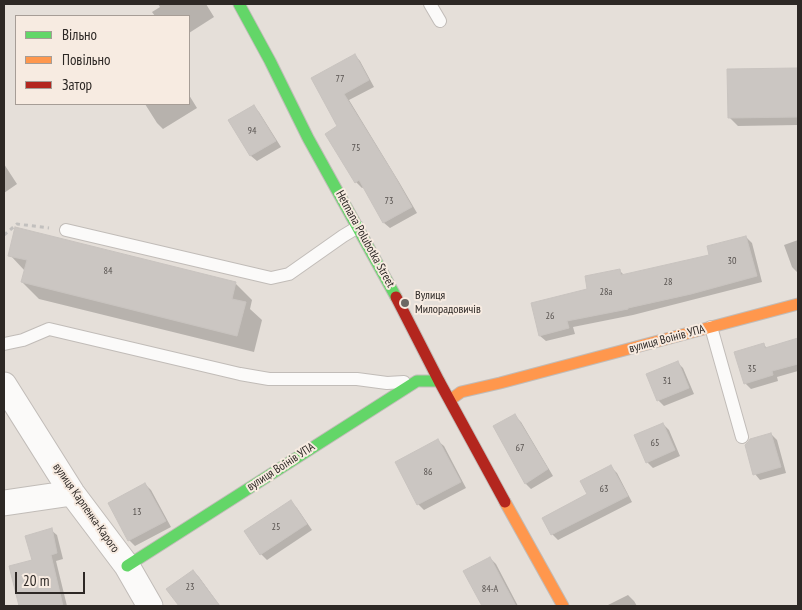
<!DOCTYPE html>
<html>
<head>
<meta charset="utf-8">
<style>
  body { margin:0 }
  #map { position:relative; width:802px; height:610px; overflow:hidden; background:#e5dfd9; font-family:"PT Sans Narrow",sans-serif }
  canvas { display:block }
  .frame { position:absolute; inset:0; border:5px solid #2d2825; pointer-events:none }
  .legend { position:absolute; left:15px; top:15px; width:175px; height:90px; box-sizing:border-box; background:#f7ebe1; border:1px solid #a69d96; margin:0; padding:6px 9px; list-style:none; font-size:15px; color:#2d2825 }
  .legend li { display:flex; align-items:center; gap:10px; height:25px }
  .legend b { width:25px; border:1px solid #a69d96 }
  .scale { position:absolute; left:15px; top:572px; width:70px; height:22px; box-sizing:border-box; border:2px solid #2d2825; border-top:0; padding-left:6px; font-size:15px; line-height:18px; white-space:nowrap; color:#2d2825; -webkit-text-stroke:4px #f7ebe1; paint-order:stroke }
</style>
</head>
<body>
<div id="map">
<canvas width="802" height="610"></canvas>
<div class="frame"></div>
<ul class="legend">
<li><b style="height:6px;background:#63d668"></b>Вільно</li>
<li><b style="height:6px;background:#ff974d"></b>Повільно</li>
<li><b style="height:6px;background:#b3261e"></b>Затор</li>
</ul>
<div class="scale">20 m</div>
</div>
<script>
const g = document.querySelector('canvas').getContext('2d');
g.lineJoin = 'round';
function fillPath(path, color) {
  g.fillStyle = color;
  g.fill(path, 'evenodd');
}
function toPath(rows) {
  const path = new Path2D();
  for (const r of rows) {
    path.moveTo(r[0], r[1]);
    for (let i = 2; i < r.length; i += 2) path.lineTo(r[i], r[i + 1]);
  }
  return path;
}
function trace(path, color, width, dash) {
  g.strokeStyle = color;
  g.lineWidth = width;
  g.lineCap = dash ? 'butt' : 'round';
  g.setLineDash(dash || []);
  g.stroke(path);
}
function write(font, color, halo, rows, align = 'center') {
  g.font = font + ' "PT Sans Narrow",sans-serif';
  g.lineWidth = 4;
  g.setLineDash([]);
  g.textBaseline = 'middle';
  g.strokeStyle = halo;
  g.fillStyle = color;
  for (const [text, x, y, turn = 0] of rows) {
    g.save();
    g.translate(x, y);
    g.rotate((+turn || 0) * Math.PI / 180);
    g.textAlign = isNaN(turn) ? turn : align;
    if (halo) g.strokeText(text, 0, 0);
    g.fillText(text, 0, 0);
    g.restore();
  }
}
fillPath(toPath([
  [158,4,206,4,214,17,189,33,189,16,155,16,152,12,160,7],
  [355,55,360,61,374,87,349,100,399,182,417,213,390,228,384,223,364,187,362,188,356,182,339,126,313,78],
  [798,70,798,125,738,126,729,117,729,71],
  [189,95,197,108,163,129,157,123,145,104,189,104],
  [253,106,259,112,281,147,257,161,251,156,230,121],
  [4,164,17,184,4,193],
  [746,237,752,243,762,282,633,315,573,327,575,334,546,341,540,336,589,290,619,270,625,276,711,256],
  [798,240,798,273,792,267,784,245],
  [10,255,235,283,252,300,250,309,262,320,254,352,39,299,22,282,25,271],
  [798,339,798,371,777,377,778,381,751,389,745,383,763,344,767,348],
  [677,362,683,368,694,394,664,406,658,400],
  [515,416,521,422,553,476,531,489,526,484,495,426],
  [663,424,669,430,680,456,653,468,647,462],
  [771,434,777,440,786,473,760,480,755,474],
  [438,441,444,446,466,488,424,510,418,504],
  [611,467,617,473,632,502,558,540,552,534,543,518,588,494],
  [145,484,151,490,171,527,135,546,129,540],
  [291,502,297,508,312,530,267,560,261,554],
  [51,530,57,535,63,559,56,561,67,606,21,606,11,567,33,561],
  [490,558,496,564,518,606,483,606,465,572],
  [193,571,199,577,220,606,181,606,168,589],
  [628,595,634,601,637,606,606,606]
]), '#0003');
const building = toPath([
  [355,54,369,80,344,94,394,175,412,207,383,223,359,180,355,183,325,134,337,126,311,78,355,54],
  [798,68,798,117,728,118,727,69,798,68],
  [254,105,276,141,250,156,228,120,254,105],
  [15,227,236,282,232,299,246,302,237,336,21,282,27,260,8,256,15,227],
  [746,236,757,276,691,294,628,308,628,309,567,321,569,328,539,336,531,303,587,289,585,276,620,269,621,275,709,255,707,246,746,236],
  [798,338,798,364,772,371,773,375,744,384,734,352,764,343,765,348,798,338],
  [678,361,689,388,657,401,646,374,678,361],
  [515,414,548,469,525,484,493,426,515,414],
  [663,423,675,450,646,463,634,435,663,423],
  [771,433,781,467,753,475,745,445,748,442,750,439,771,433],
  [438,439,461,482,417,505,395,462,438,439],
  [611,465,628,496,551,535,542,518,587,494,580,481,611,465],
  [145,483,166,521,128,541,108,503,145,483],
  [291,500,307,524,260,555,244,531,291,500],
  [52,528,57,553,51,555,63,606,19,606,9,566,32,560,25,536,52,528],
  [490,557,516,606,482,606,463,571,490,557],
  [193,570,220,606,179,606,166,589,193,570]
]);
fillPath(building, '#cbc6c2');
trace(building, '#c8c3bf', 1);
const lane = toPath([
  [430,4,440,21],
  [66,230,271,278,289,274,343,236,358,227],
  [711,327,742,437],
  [4,344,23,340,49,329,240,374,269,379,357,379,387,383,404,382]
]);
const street = toPath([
  [4,385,72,493,127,566,150,606],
  [4,503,72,493]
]);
const fast = toPath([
  [239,4,270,61,308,138,396,297],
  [127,566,417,381,439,381]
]);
const slow = toPath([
  [450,400,461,392,500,383,798,304],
  [505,502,563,606]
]);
const jam = toPath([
  [396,297,439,381,505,502]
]);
trace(lane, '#c1bcb8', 14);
trace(street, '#c1bcb8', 27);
trace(fast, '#c1bcb8', 13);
trace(slow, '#c1bcb8', 13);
trace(jam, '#c1bcb8', 13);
trace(toPath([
  [4,235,17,224,49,228]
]), '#c2c0be', 3, [4, 4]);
trace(lane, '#fbfaf9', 12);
trace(street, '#fbfaf9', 25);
trace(fast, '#63d668', 11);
trace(slow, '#ff974d', 11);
trace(jam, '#b3261e', 11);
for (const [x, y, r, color] of [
  [405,303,5,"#6d6864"]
]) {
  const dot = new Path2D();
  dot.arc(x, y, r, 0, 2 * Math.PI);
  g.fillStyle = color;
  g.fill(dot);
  trace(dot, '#f7ebe1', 2);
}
write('10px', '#57524f', null, [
  ["77",340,79],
  ["94",252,131],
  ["75",356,148],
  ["73",389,201],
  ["30",732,261],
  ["84",108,271],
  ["28",668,282],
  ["28а",606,292],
  ["26",550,316],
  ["35",752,369],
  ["31",667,381],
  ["65",655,443],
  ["67",520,448],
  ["86",428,472],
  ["63",604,489],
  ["13",137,512],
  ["25",276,527],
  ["23",190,587],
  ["84-А",490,589]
]);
write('12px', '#2d2825', '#f7ebe1', [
  ["Hetmana Polubotka Street",365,239,61],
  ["вулиця Воїнів УПА",667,339,-15],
  ["вулиця Воїнів УПА",281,467,-33],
  ["вулиця Карпенка-Карого",86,508,55]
]);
write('12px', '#2d2825', '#f7ebe1', [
  ["Вулиця",415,296],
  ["Милорадовичів",415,310]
], 'left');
</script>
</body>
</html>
